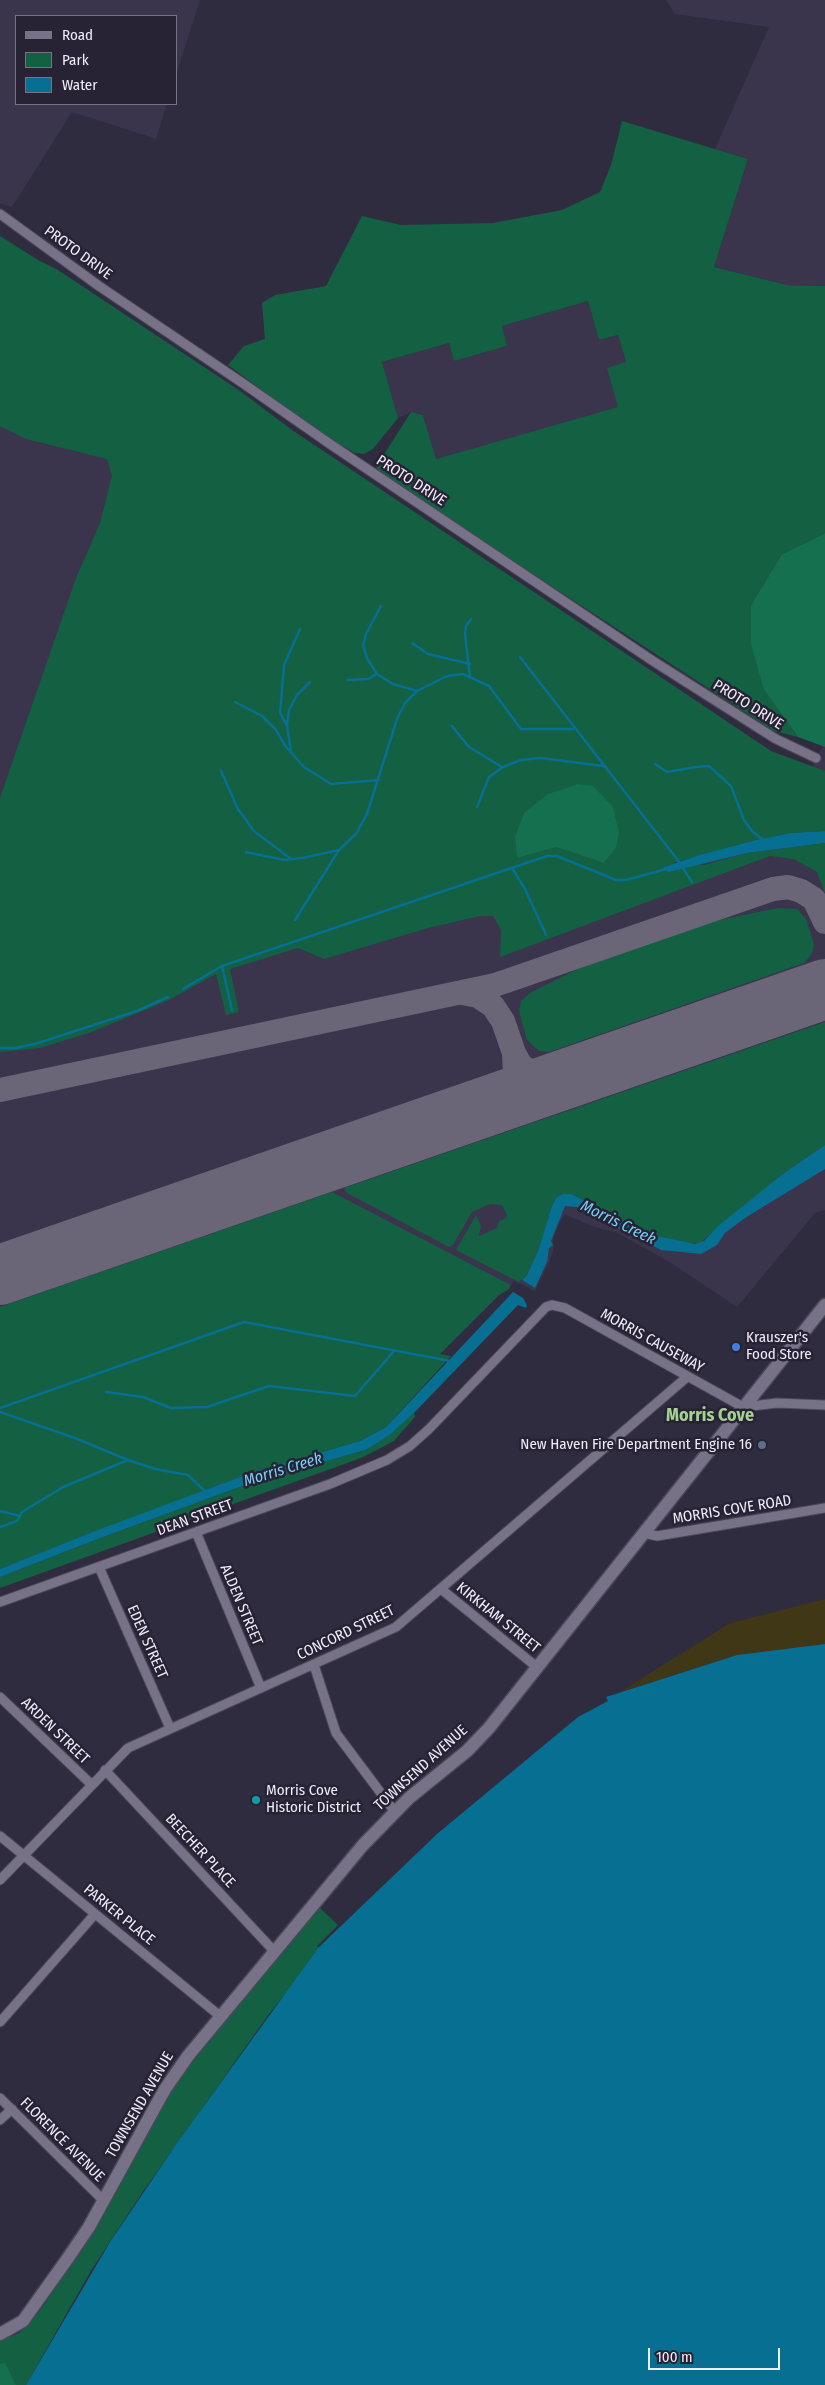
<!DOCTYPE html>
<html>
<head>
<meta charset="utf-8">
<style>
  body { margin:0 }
  #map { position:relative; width:825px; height:2385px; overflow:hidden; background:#302c3f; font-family:"Fira Sans Condensed",sans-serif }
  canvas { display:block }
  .legend { position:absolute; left:15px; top:15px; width:162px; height:90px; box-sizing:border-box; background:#272234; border:1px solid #777382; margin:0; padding:6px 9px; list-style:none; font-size:15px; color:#eeecf8 }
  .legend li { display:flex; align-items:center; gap:10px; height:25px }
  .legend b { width:25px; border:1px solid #777382 }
  .scale { position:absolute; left:648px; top:2348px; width:132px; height:22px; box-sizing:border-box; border:2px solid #eeecf8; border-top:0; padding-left:6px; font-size:15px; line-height:18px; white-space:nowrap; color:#eeecf8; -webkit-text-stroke:4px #272234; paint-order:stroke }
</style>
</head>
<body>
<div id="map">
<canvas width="825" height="2385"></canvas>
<ul class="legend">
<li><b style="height:6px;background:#777288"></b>Road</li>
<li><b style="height:14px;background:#136043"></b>Park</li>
<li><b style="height:14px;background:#066f92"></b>Water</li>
</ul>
<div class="scale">100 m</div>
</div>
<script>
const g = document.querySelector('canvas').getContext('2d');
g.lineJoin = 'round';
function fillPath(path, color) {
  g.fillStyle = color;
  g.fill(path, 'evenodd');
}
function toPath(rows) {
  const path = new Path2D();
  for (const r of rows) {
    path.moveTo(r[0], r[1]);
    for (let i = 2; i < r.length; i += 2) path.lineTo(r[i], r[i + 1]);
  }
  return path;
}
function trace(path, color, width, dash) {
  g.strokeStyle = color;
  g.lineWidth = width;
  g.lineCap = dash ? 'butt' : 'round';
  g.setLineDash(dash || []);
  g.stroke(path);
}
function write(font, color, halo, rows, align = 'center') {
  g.font = font + ' "Fira Sans Condensed",sans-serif';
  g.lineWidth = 5;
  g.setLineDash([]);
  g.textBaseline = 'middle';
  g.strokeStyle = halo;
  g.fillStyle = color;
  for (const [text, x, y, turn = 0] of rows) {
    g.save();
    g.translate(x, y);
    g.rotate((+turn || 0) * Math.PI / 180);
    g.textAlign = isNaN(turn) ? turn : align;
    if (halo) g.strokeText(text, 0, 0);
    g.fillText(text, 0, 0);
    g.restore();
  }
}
fillPath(toPath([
  [0,0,200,0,176,75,176,16,16,16,16,104,167,104,156,139,72,112,12,207,0,203],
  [666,0,825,0,825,286,787,285,714,267,748,160,715,149,769,27,675,14],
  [0,236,38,260,58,270,240,391,292,430,771,751,812,767,825,741,825,1210,815,1213,737,1307,671,1263,618,1233,594,1227,565,1214,557,1228,553,1241,554,1249,548,1265,535,1291,514,1281,509,1289,499,1295,439,1354,210,1486,204,1502,208,1513,0,1588],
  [588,301,599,340,618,335,626,363,608,368,619,407,436,459,423,415,411,412,398,418,382,362,449,343,454,361,507,346,502,326]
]), '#3a344d');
fillPath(toPath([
  [622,121,748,159,714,267,787,285,825,286,825,533,782,554,751,605,764,690,798,737,774,731,379,474,376,467,411,412,423,415,436,459,618,407,607,368,626,362,618,335,599,340,588,301,502,326,507,346,454,361,449,343,382,362,398,418,373,449,364,454,355,453,322,434,228,365,244,346,265,339,262,303,275,295,326,286,362,216,401,225,493,223,562,210,600,192,611,165],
  [0,236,38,260,58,270,240,391,292,430,771,751,825,771,825,831,791,833,756,840,673,863,704,865,747,853,825,843,825,894,817,872,794,859,770,856,500,957,501,930,493,916,480,916,428,928,324,959,298,948,230,969,239,1012,226,1015,216,974,169,1000,89,1033,40,1048,0,1052,0,798,76,578,100,523,112,476,107,459,26,439,0,426],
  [556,847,616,848,604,863],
  [778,908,797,909,806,919,814,944,812,954,804,963,549,1052,539,1051,527,1040,519,1011,521,1001,530,993,588,964,714,921],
  [825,1022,825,1145,784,1173,700,1243,687,1244,657,1236,571,1194,562,1194,556,1198,552,1206,538,1251,527,1275,519,1282,456,1250,476,1215,481,1226,479,1236,497,1228,499,1221,506,1218,507,1215,502,1205,490,1204,472,1212,453,1245,449,1247,347,1193,344,1188],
  [332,1192,505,1282,510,1285,509,1289,499,1295,440,1354,451,1356,386,1427,360,1441,256,1471,0,1569,0,1307],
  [414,1413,415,1417,394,1441,361,1458,0,1588,0,1577,103,1537,259,1480,366,1450,390,1435],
  [318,1906,338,1925,317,1946,321,1950,269,2014,142,2193,92,2269,26,2385,0,2385,0,2341,19,2333,28,2326,46,2302,105,2212,175,2084]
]), '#136043');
fillPath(toPath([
  [825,533,825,747,798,737,764,690,751,644,751,605,782,554],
  [578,784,593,786,613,807,619,833,616,848,604,863,556,847,517,858,515,837,524,813,548,794],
  [5,2363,16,2385,0,2385,0,2364]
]), '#14704f');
fillPath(toPath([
  [825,1599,825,1644,737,1655,620,1692,730,1623]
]), '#3f3716');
fillPath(toPath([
  [825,831,825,843,747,853,669,872,662,868,696,856,756,840,791,833],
  [825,1145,825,1169,745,1218,725,1233,717,1245,701,1254,661,1250,625,1231,594,1218,577,1207,565,1206,551,1241,553,1245,549,1248,547,1262,535,1288,522,1280,527,1275,538,1251,552,1206,556,1198,562,1194,571,1194,657,1236,695,1244,704,1241,718,1226,784,1173],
  [513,1292,523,1298,527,1305,526,1308,518,1305,414,1413,390,1435,366,1450,259,1480,103,1537,0,1577,0,1569,98,1530,256,1471,360,1441,386,1427],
  [825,1644,825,2385,26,2385,110,2242,177,2143,319,1947,437,1834,578,1717,608,1701,606,1697,737,1655]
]), '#066f92');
trace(toPath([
  [381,606,366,634,363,646,368,660,377,674,393,684,417,691],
  [412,643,428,654,470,664],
  [520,657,680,863],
  [470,677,465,634,466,626,471,619],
  [348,680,368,679,377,674],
  [235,702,262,716,276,730,286,747,304,767,331,784,379,780],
  [287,725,280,713,284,665,300,629],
  [452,726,469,747,502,767],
  [291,752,287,725,289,710,297,695,310,682],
  [655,764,667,772,695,767,709,766,731,786,744,820,752,831,763,840],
  [221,771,238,809,254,831,291,859],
  [477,807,489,777,503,767,521,760,541,758,603,766],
  [246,852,284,860,302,858,339,850,356,834,367,814,397,719,405,703,417,691,447,676,463,674,489,686,521,729,573,729],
  [512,868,525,889,546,935],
  [683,868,692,882],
  [295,920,339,850],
  [222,966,232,1010],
  [183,989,222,966,547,856,557,856,616,880,626,880,666,869],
  [0,1048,16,1048,38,1043,137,1011,168,997],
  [106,1392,143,1397,171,1408,207,1407,269,1386,355,1396,394,1351],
  [0,1408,244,1322,450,1361],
  [0,1412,75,1438,128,1460,155,1469,188,1475,206,1492],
  [0,1511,20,1516],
  [0,1527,17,1521,22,1512,63,1487,128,1460]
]), '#066f92', 2.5);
trace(toPath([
  [462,993,478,996,493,1006,503,1021,514,1053,515,1075,509,1088,496,1103],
  [514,1053,520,1064,529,1072,539,1077,562,1080],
  [0,1090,495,985,773,889,788,887,801,891,814,899,825,922]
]), '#6a6677', 24);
trace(toPath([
  [0,1275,825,989]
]), '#6a6677', 60);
const minor = toPath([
  [0,214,99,286,244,384,330,444,653,661,776,739,816,758],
  [196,1532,261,1688],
  [644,1533,657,1536,825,1508],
  [99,1567,170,1728],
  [441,1589,538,1668],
  [0,1602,330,1484,387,1460,410,1446,429,1429,546,1307,552,1305,565,1308,743,1407,777,1403,825,1405],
  [314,1665,336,1733,395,1812],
  [0,1697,92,1785],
  [105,1770,274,1951],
  [0,1836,220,2016],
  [0,1880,128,1748,396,1627,687,1377],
  [0,2022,95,1914],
  [0,2098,104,2201],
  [0,2120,12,2109]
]);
const secondary = toPath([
  [0,2334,23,2321,68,2258,89,2227,165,2089,188,2056,363,1845,409,1798,467,1751,489,1728,825,1305]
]);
trace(minor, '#4c4858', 11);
trace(secondary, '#4c4858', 15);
trace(minor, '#777288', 9);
trace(secondary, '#777288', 12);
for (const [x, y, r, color] of [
  [736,1347,5,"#3f7fe0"],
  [762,1445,5,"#5c6f8a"],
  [256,1800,5,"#0f9aa8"]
]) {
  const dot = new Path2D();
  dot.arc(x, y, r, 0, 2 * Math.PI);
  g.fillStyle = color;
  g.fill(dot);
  trace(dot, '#272234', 2);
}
write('15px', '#eeecf8', '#272234', [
  ["PROTO DRIVE",78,253,36],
  ["PROTO DRIVE",411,481,33],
  ["PROTO DRIVE",748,705,32],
  ["MORRIS CAUSEWAY",652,1341,29],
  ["MORRIS COVE ROAD",732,1510,-9],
  ["DEAN STREET",195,1518,-20],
  ["ALDEN STREET",241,1605,67],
  ["KIRKHAM STREET",498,1618,39],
  ["CONCORD STREET",346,1633,-26],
  ["EDEN STREET",147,1642,66],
  ["ARDEN STREET",55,1731,44],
  ["TOWNSEND AVENUE",421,1768,-42],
  ["BEECHER PLACE",200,1851,47],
  ["PARKER PLACE",119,1915,39],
  ["TOWNSEND AVENUE",140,2105,-60],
  ["FLORENCE AVENUE",62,2140,45]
]);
write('15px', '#eeecf8', '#272234', [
  ["Krauszer's",746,1338],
  ["Food Store",746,1355],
  ["New Haven Fire Department Engine 16",752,1445,"right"],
  ["Morris Cove",266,1791],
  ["Historic District",266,1808]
], 'left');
write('italic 16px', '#75cff7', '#272234', [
  ["Morris Creek",618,1223,26],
  ["Morris Creek",283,1470,-17]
]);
write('bold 18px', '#a5d291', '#272234', [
  ["Morris Cove",710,1416]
]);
</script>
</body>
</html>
